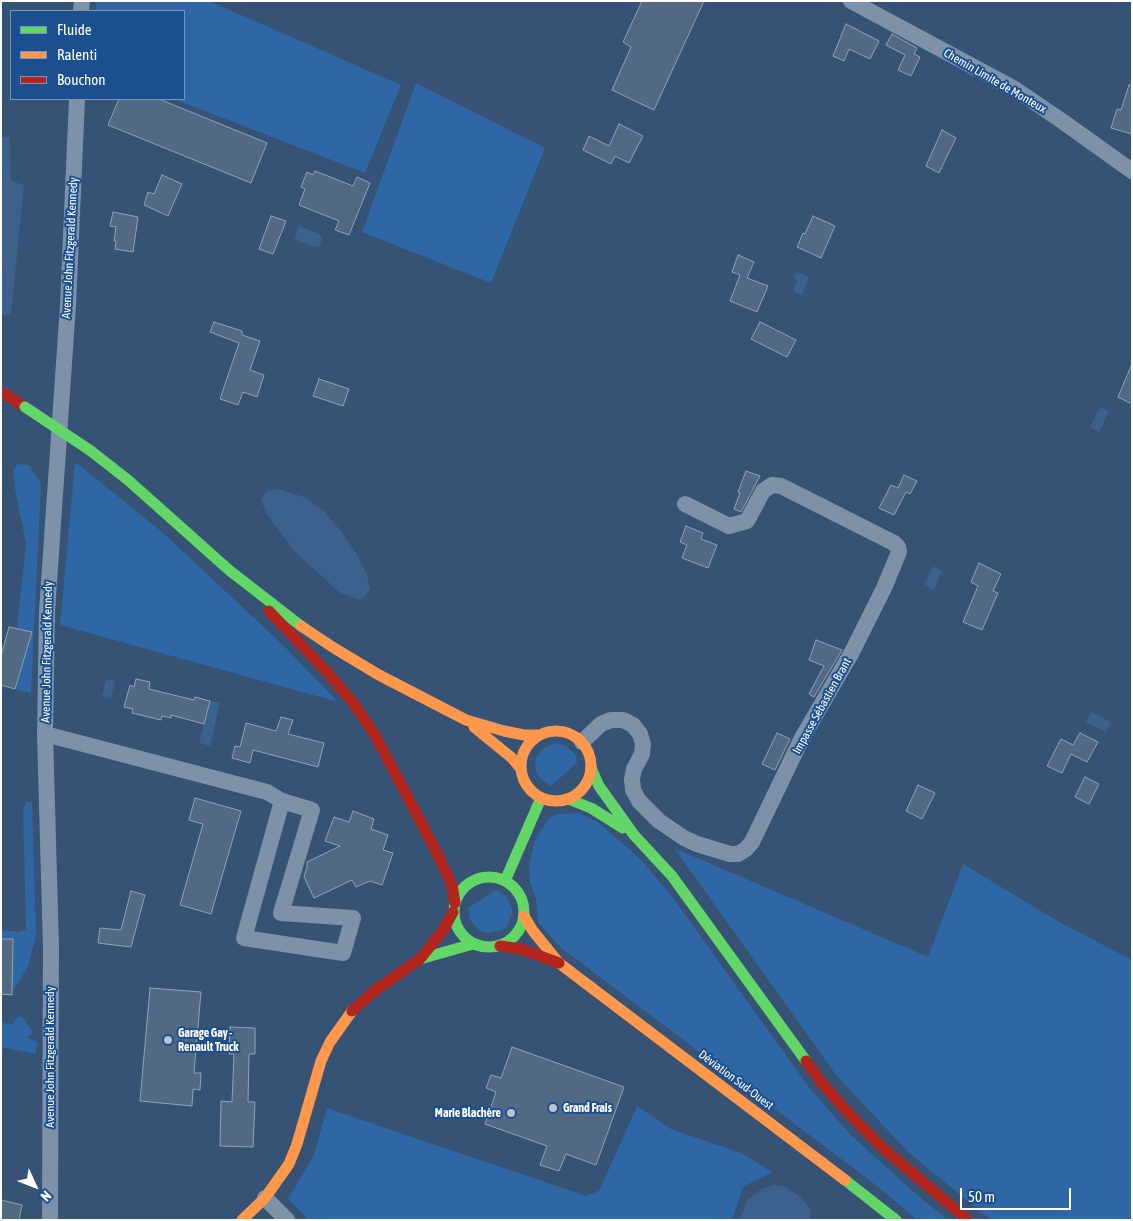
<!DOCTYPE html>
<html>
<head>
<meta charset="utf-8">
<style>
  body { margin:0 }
  #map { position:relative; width:1133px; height:1221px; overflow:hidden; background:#365274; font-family:"Asap Condensed",sans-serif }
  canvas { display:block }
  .frame { position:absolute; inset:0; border:2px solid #fff; pointer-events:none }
  .legend { position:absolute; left:10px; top:10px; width:175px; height:90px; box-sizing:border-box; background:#1b4f8f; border:1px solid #7695bc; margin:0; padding:6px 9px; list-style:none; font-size:15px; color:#fff }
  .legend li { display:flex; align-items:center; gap:10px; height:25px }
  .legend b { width:25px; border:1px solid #7695bc }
  .north { position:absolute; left:10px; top:1161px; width:50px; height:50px; -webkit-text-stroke:4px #1b4f8f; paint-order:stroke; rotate:133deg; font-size:14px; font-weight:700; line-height:20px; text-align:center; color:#fff }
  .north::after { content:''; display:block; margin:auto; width:18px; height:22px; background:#fff; clip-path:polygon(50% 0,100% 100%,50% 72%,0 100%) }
  .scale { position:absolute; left:960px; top:1188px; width:111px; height:22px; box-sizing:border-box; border:2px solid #fff; border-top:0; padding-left:6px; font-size:15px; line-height:18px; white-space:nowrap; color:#fff; -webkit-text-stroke:4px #1b4f8f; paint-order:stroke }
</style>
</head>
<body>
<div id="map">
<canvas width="1133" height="1221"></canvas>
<div class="frame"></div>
<ul class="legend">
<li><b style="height:6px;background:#63d668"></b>Fluide</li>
<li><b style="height:6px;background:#ff974d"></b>Ralenti</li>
<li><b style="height:6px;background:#b3261e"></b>Bouchon</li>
</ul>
<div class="north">N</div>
<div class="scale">50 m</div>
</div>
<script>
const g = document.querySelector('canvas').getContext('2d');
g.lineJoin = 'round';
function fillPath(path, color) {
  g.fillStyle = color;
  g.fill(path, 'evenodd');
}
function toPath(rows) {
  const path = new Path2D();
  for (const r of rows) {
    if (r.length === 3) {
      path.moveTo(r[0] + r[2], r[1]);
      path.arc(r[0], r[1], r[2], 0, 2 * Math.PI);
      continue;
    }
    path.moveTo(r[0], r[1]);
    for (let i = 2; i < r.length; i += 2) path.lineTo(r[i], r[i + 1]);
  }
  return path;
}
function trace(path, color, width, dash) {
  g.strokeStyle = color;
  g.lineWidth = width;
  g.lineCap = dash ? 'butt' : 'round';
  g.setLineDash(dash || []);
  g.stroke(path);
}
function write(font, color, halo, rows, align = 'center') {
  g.font = font + ' "Asap Condensed",sans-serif';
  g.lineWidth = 4;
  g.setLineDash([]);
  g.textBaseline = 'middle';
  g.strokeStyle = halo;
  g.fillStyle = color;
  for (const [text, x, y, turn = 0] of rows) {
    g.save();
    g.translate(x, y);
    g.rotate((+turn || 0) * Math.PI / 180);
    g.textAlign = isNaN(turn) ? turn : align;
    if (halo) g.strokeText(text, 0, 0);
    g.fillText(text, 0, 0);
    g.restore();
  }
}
fillPath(toPath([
  [96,1,209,1,401,85,365,173,174,99,184,99,184,11,96,11],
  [416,83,545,148,491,283,362,232],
  [75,462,161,531,283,645,338,702,60,625],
  [18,464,29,465,41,483,31,693,15,689,32,632,17,629,26,544,15,490,13,469],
  [554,743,567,746,576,756,577,763,551,786,540,779,536,773,535,760,542,749],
  [26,802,32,802,36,935,28,967,10,995,1,995,1,984,13,939,1,939,1,930,20,932,26,929,23,811],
  [579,813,596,821,619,840,640,859,671,895,811,1090,852,1136,916,1194,948,1220,917,1220,877,1186,560,947,538,922,536,898,530,883,529,865,535,841,542,828,550,818,557,814],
  [674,848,928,957,963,864,1061,923,1132,960,1132,1220,991,1220,909,1153,836,1075],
  [496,890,507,897,512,908,512,914,507,926,502,930,490,933,484,932,479,930,470,920,468,908],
  [18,1016,24,1018,33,1033,27,1038,37,1042,36,1054,1,1047,1,1023,13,1024],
  [637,1106,671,1129,741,1153,773,1172,743,1187,732,1220,309,1220,288,1199,314,1155,327,1108,586,1196,599,1191]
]), '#2f66a5');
fillPath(toPath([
  [1,137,10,137,11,181,24,185,11,315,1,315],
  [299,226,320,234,322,238,320,245,315,247,294,239],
  [800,273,809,277,802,295,793,291,797,281,794,277,796,274],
  [1103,408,1107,410,1108,413,1099,432,1090,427,1099,409],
  [278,489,304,497,323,510,341,531,356,553,367,574,370,589,363,598,357,599,339,592,294,551,266,513,261,500,267,491],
  [933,566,942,571,934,590,924,584],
  [106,679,115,681,111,699,102,697],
  [210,701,220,703,210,746,199,743],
  [1091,712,1111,722,1106,732,1086,722],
  [774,1185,786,1187,799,1196,811,1209,810,1220,740,1220,747,1200,761,1189]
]), '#3b618d');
const building = toPath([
  [642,1,704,1,654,110,612,90,631,47,623,42,642,1],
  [846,24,879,41,870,59,849,49,844,61,833,56,846,24],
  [892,34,917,48,914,54,920,57,911,76,898,70,905,55,886,45,892,34],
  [1129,85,1132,85,1132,134,1111,128,1117,109,1121,110,1129,85],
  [119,99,159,99,267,143,251,183,108,125,119,99],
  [619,124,643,136,629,163,615,156,611,164,583,150,589,136,609,146,619,124],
  [942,130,956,138,939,173,926,166,942,130],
  [315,171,353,186,357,177,370,183,349,235,335,230,339,221,299,205,305,189,301,187,307,172,313,175,315,171],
  [162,175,182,184,168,216,144,205,148,192,154,194,162,175],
  [113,212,138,217,133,252,115,249,116,241,114,241,116,227,110,226,113,212],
  [271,216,286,221,273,254,259,249,271,216],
  [813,216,835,226,821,258,797,247,803,233,805,234,813,216],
  [738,255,754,262,747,278,768,286,757,312,730,301,740,275,732,272,738,255],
  [214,322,242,331,242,335,260,341,250,370,264,375,257,397,243,392,238,405,220,399,239,343,210,332,214,322],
  [760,322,796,340,787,357,751,339,760,322],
  [1132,364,1132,404,1118,397,1132,364],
  [319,379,349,389,343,406,313,396,319,379],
  [746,471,760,476,741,512,734,509,740,493,738,492,746,471],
  [904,475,917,481,910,494,906,492,894,515,879,508,891,485,898,488,904,475],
  [686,526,703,533,701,539,717,545,708,568,682,558,687,545,680,542,686,526],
  [979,563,1001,574,993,591,998,593,982,630,963,622,978,586,971,582,979,563],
  [9,627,32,632,15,689,1,685,1,656,9,627],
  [816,640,842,650,814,697,809,694,824,666,809,660,816,640],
  [136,679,150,682,149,689,194,700,195,697,210,701,204,724,171,715,171,718,162,716,161,720,132,713,133,709,124,707,130,685,134,687,136,679],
  [281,717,293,720,288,734,324,743,318,767,253,750,250,763,232,758,235,746,240,747,246,723,276,731,281,717],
  [777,733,790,739,775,770,762,764,777,733],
  [1080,733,1098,742,1087,762,1071,754,1062,773,1047,766,1061,739,1073,745,1080,733],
  [1085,777,1099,784,1089,804,1075,797,1085,777],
  [918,785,935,793,922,819,906,811,918,785],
  [195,798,241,811,211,914,180,905,203,824,189,820,195,798],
  [353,811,374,819,371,829,388,835,383,850,393,853,382,885,370,881,356,887,352,880,314,898,304,877,307,867,307,862,340,846,325,841,334,817,349,822,353,811],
  [131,891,145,895,131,947,98,943,100,928,121,930,131,891],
  [1,939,13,939,12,995,1,994,1,939],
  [150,988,201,992,194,1073,201,1073,200,1090,193,1089,192,1106,140,1101,150,988],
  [230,1027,255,1028,255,1054,249,1054,248,1102,255,1102,253,1147,220,1146,221,1101,232,1102,234,1054,229,1054,230,1027],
  [512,1047,624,1087,596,1165,566,1154,559,1171,540,1165,547,1146,485,1124,496,1092,486,1088,491,1075,501,1078,512,1047],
  [1,1200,22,1205,19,1220,1,1220,1,1200]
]);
fillPath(building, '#526984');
trace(building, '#92a2b6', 1);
trace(toPath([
  [851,1,1015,89,1062,121,1132,171],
  [81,11,82,1],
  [45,734,267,792,282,801,244,938,343,953,353,918,281,913,312,810,282,801],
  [582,742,601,724,611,720,623,720,633,725,640,734,643,744,642,754,634,769,632,779,633,790,639,801,659,821,684,838,697,844,730,854,738,854,746,849,752,842,802,738,852,652,884,588,899,552,898,547,894,543,781,486,772,485,763,491,747,521,729,526,685,504],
  [265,1198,287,1220],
  [50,1220,51,947,45,734,47,611,68,305,77,99]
]), '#7d92a8', 16);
trace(toPath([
  [91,451,128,480,229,570,301,626],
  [591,768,599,786,634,835,672,876,806,1061],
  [568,799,591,808,623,828],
  [489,912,35],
  [505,881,541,798],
  [420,959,473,944],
  [845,1180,896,1220]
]), '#63d668', 11);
trace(toPath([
  [301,626,334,648,379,675,466,720,504,731,524,735,539,735],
  [474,727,512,758,521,769],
  [556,766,35],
  [524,916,533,931,559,963,845,1180],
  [242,1220,265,1198,289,1164,297,1144,321,1061,330,1042,352,1011]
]), '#ff974d', 11);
trace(toPath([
  [1,392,25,407],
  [269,611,329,674,354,704,375,735,434,847,452,885,455,903],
  [500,946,521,949,559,963],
  [352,1011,373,992,420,959,444,929,453,912],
  [806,1061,822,1083,852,1117,884,1149,968,1220]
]), '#b3261e', 11);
trace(toPath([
  [25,407,91,451]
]), '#63d668', 11);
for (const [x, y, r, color] of [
  [168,1040,5,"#b9c2ce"],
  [553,1108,5,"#b9c2ce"],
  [511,1113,5,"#b9c2ce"]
]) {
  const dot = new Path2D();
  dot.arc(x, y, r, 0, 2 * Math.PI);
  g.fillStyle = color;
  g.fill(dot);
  trace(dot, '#1b4f8f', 2);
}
write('12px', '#fff', '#1b4f8f', [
  ["Chemin Limite de Monteux",995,81,30],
  ["Avenue John Fitzgerald Kennedy",70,248,-87],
  ["Avenue John Fitzgerald Kennedy",47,652,-89],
  ["Impasse Sébastien Brant",822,706,-61],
  ["Avenue John Fitzgerald Kennedy",50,1057,-90],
  ["Déviation Sud-Ouest",736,1080,37]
]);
write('bold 12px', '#fff', '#1b4f8f', [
  ["Garage Gay -",178,1033],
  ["Renault Truck",178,1047],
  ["Grand Frais",563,1108],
  ["Marie Blachère",501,1113,"right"]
], 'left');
</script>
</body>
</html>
